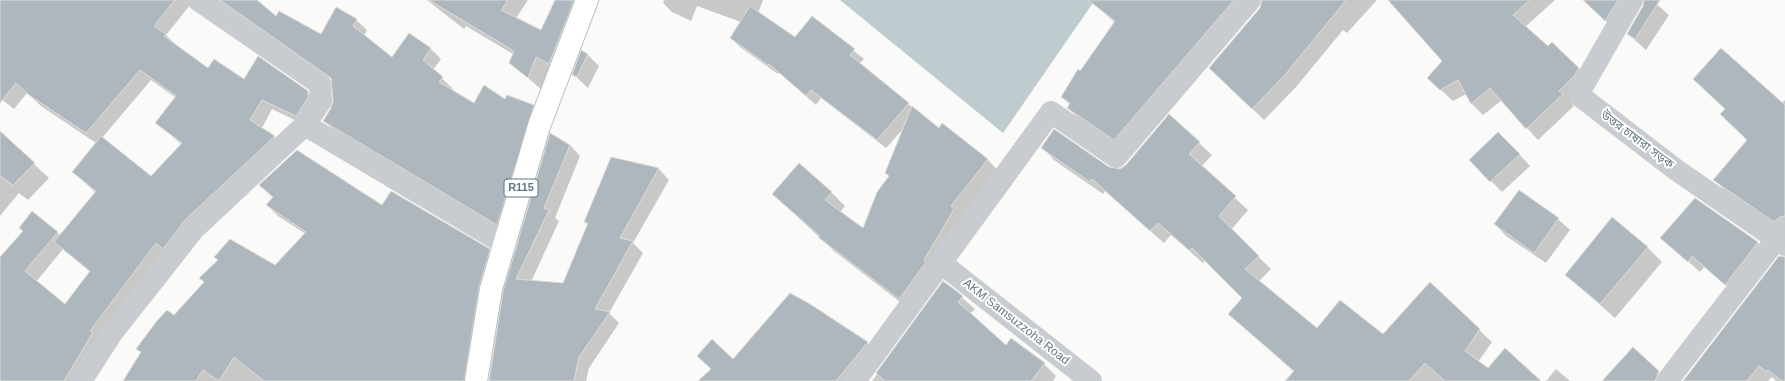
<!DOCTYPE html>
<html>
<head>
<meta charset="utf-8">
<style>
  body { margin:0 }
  canvas { display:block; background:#fafaf8 }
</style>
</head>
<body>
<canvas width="1785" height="381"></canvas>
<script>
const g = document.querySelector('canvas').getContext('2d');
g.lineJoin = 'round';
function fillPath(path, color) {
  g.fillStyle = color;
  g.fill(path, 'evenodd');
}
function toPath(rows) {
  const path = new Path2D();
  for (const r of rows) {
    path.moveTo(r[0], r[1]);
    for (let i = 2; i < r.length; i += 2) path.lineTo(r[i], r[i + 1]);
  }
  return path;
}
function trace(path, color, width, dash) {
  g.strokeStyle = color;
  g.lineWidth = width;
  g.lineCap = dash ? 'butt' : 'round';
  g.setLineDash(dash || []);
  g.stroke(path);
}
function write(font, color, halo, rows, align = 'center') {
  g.font = font + ' Arial,"Noto Sans Bengali",sans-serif';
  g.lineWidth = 4;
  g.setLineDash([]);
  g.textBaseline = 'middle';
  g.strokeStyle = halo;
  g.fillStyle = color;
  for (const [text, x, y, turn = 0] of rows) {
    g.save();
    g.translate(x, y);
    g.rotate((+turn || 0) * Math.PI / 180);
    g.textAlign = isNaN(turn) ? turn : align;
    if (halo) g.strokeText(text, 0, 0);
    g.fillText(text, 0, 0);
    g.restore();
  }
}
fillPath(toPath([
  [840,0,1095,0,1003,133]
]), '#becbcf');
fillPath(toPath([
  [0,0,194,0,166,35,176,45,209,69,244,80,307,92,318,102,307,126,272,109,262,128,275,137,285,147,196,231,82,381,8,381,0,374,0,258,57,232,61,236,96,193,73,172,96,143,41,106,27,93,14,109,0,98],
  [151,80,176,98,157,123,182,145,152,177,102,138],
  [63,249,90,272,65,306,36,282],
  [217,0,255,0,277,17,322,35,356,20,367,30,364,36,393,59,409,34,431,49,441,59,433,70,453,89,451,91,475,105,505,100,533,106,544,117,508,234,335,131,324,121,332,108,334,100,331,79],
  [427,0,528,0,516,18,541,31,557,0,584,0,562,75,549,69,541,89,510,63,513,54,466,26,464,29],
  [664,0,763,0,758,13,795,38,812,17,864,59,859,64,939,129,943,125,988,160,1001,174,913,312,834,251,773,194,831,192,845,206,840,212,863,230,890,176,904,128,886,148,821,98,816,105,779,72,778,74,740,47,731,38,741,22,697,6,691,21,672,12,663,3],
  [1104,0,1257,0,1126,151,1080,120,1068,108,1070,105,1062,97,1115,23,1098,7],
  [1263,0,1377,0,1347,33,1343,30,1296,87,1264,120,1222,79,1261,8],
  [1389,0,1555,0,1525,27,1548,47,1578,68,1590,80,1586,87,1571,103,1574,106,1538,140,1502,100,1483,115,1471,103,1466,94,1453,101,1428,78,1444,61],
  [1583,0,1637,0,1617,31],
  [1645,0,1652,0,1669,15,1646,50,1628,34,1644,6],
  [582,52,588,55,599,66,588,88,573,74],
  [1694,79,1782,103,1785,100,1785,232,1726,192,1715,180,1748,140,1725,109],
  [1199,143,1212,155,1201,167,1248,210,1231,230,1271,269,1259,281,1318,329,1383,336,1430,284,1492,342,1478,362,1488,370,1540,381,1286,381,1294,372,1230,314,1243,298,1205,260,1203,263,1171,235,1164,243,1105,191,1103,194,1054,160,1042,147,1109,168,1120,170],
  [0,144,34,164,49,178,28,200,19,193,0,216],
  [1510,144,1530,166,1502,192,1471,160],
  [570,145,580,156,555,218,559,221,531,282,563,284,588,225,585,222,612,159,659,169,669,180,633,243,643,253,609,313,619,323,589,368,586,381,490,381,504,292],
  [260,185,382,206,489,250,500,261,475,381,125,381,174,316,275,266,306,234,278,216,267,205,273,198],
  [1695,199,1758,243,1769,254,1737,295,1704,267,1700,272,1662,238],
  [1558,219,1570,230,1546,263,1506,236,1495,224],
  [1647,247,1662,262,1615,318,1566,275],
  [1785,257,1785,381,1776,381,1772,377,1768,381,1684,381],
  [944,282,975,309,970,314,1006,346,1012,339,1044,364,1056,376,1053,381,872,381],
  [713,341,734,360,867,343,879,355,862,381,700,381,712,369],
  [1556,369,1570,381,1546,381]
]), '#0003');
const building = toPath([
  [0,0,175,0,154,26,166,34,164,36,208,68,214,59,244,79,258,56,308,91,308,98,296,116,262,100,250,120,275,136,185,220,163,249,156,243,90,331,93,332,64,381,0,381,0,257,23,231,19,228,32,211,58,232,25,271,65,304,90,271,54,242,96,191,72,172,101,136,151,176,182,143,155,123,176,96,140,70,86,133,29,95,16,83,0,103,0,0],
  [220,0,257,0,276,16,279,11,321,34,336,7,357,19,353,26,392,57,409,33,431,48,423,60,443,77,439,82,474,103,484,85,505,99,507,95,534,105,497,225,323,121,331,108,333,101,331,78,220,0],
  [429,0,508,0,501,10,541,30,555,0,574,0,549,64,536,57,528,78,509,63,514,51,429,0],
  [1088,0,1234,0,1114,140,1067,108,1070,103,1061,97,1078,69,1080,71,1115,21,1088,0],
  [1262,0,1346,0,1284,76,1252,109,1209,68,1260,8,1262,0],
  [1388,0,1530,0,1513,15,1548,46,1552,42,1579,68,1574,76,1559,91,1563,94,1526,129,1490,88,1471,104,1458,80,1440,90,1427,78,1442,61,1388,0],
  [1583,0,1618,0,1605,21,1583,0],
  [1644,0,1660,0,1635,39,1627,34,1643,6,1644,0],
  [750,6,795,37,812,16,855,49,850,55,909,103,877,140,811,90,806,96,769,64,768,65,730,38,750,6],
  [1721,48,1785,105,1785,216,1780,217,1774,222,1713,180,1747,140,1720,114,1725,109,1693,79,1721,48],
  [581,50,588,54,577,77,572,75,581,50],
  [912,106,939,128,942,123,988,159,951,206,954,209,924,260,926,262,899,299,818,237,820,236,772,194,799,163,832,192,825,200,863,228,877,192,889,176,885,173,912,106],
  [1169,114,1200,142,1189,154,1236,196,1219,216,1259,256,1245,269,1317,328,1340,300,1383,334,1430,282,1480,329,1465,351,1488,368,1505,348,1541,381,1445,381,1425,363,1409,381,1285,381,1294,371,1228,314,1242,298,1192,248,1190,251,1158,223,1150,231,1092,179,1090,182,1041,148,1054,129,1109,167,1120,169,1126,165,1169,114],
  [0,131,35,163,13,185,0,176,0,131],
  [1498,132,1520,154,1490,182,1469,160,1498,132],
  [550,133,570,145,544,208,549,210,516,279,563,283,588,223,584,222,611,157,659,168,620,238,633,241,595,309,610,312,579,357,574,381,489,381,503,292,550,133],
  [297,150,382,205,391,191,490,249,479,287,464,381,264,381,234,357,219,381,203,370,196,381,123,381,141,352,136,349,156,322,167,310,174,315,204,282,199,278,218,260,214,257,230,239,275,265,306,232,266,205,273,197,259,185,297,150],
  [1519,190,1559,218,1534,253,1494,224,1519,190],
  [1695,198,1758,242,1725,285,1692,256,1688,262,1660,238,1695,198],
  [1612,217,1648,247,1600,304,1565,275,1612,217],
  [1779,256,1785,257,1785,381,1782,381,1768,370,1767,372,1759,366,1747,381,1683,381,1779,256],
  [943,281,963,296,958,302,1006,345,1011,338,1045,363,1031,381,885,381,876,373,943,281],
  [790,293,810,304,868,342,836,381,698,381,711,369,697,356,712,339,733,359,790,293],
  [1633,347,1659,371,1655,381,1602,381,1633,347]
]);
fillPath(building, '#aeb7bd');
trace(building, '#dcdcda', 1);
const primary = toPath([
  [476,381,491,289,539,126,587,0]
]);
trace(primary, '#b8bec2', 24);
trace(toPath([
  [1632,0,1580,91,1580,96,1675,169,1785,245],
  [305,125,505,244],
  [941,263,1091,381],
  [81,381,112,333,194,229,305,125,321,101,320,84,198,0],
  [855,381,1051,112,1116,157,1250,0],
  [1667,381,1785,228]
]), '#c8ccd0', 22);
trace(primary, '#fff', 22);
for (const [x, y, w] of [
  [521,188,34]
]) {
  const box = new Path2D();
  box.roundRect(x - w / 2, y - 9, w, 18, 3);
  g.fillStyle = '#fff';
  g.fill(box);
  trace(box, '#637785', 1);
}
write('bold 11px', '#637785', null, [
  ["R115",521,188]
]);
write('12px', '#637785', '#fff', [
  ["উত্তর চাষারা সড়ক",1637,140,37],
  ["AKM Samsuzzoha Road",1016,322,38]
]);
</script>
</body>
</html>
